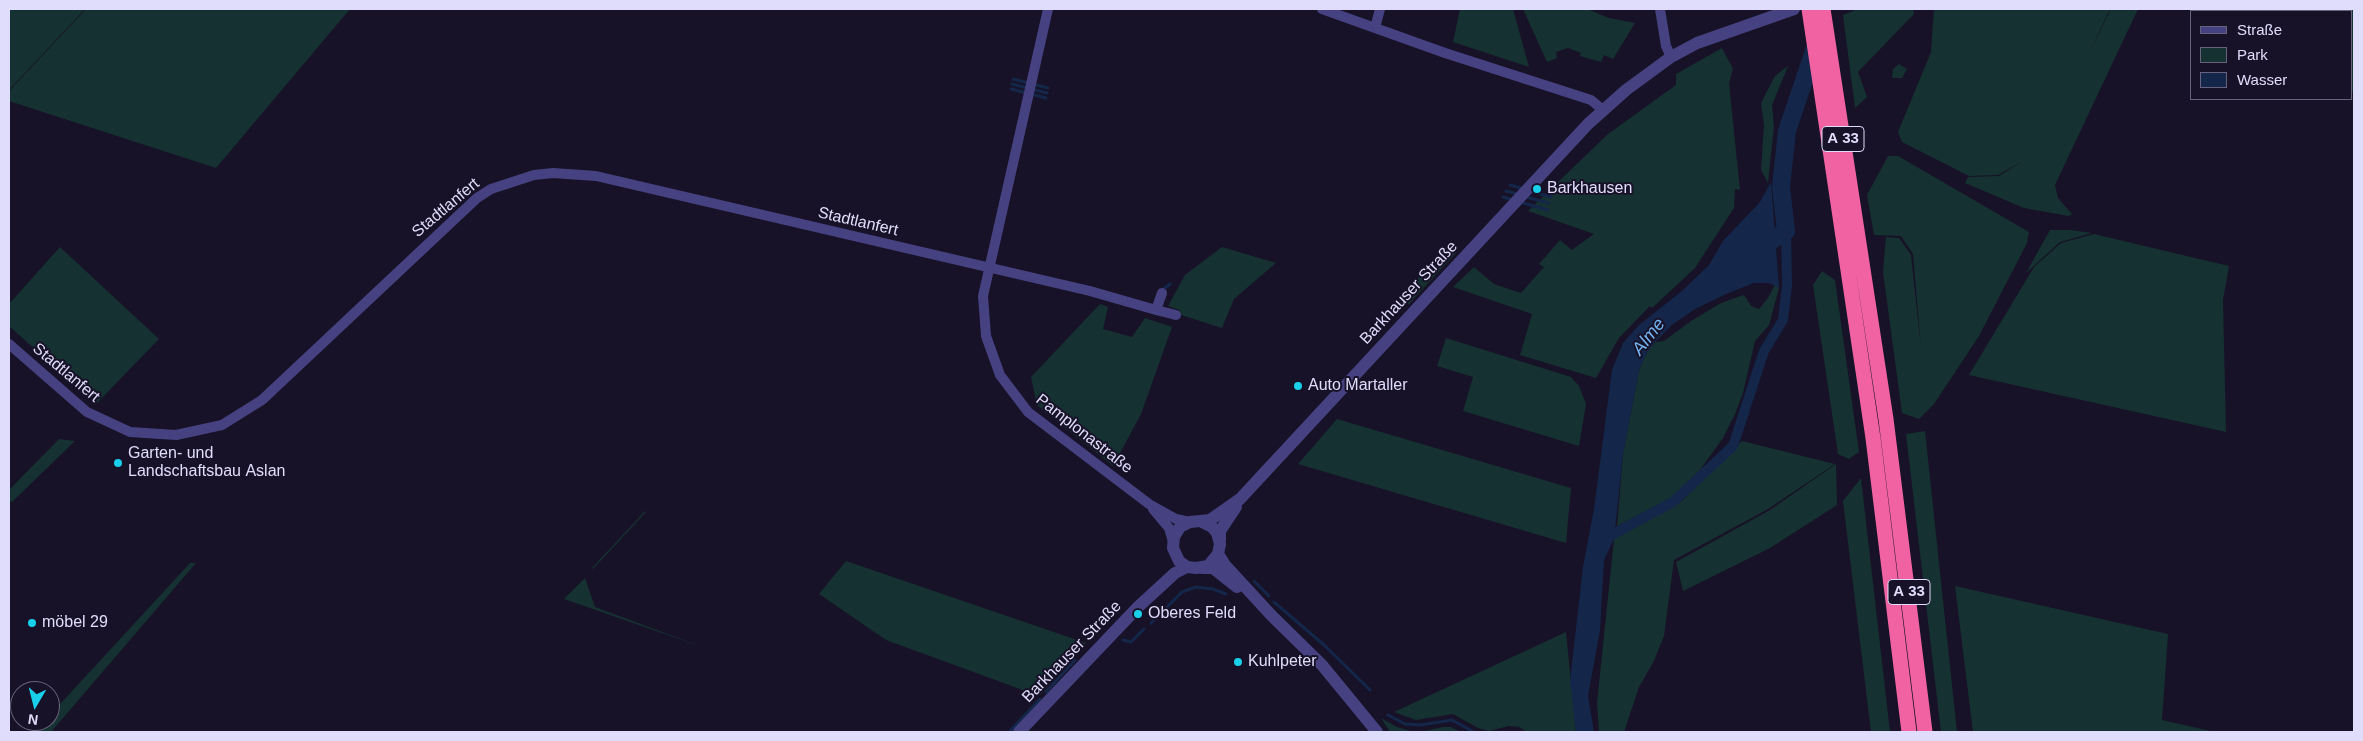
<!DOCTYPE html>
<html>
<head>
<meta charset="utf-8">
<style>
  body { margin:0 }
  #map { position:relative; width:2363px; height:741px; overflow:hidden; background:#171227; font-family:Helvetica,sans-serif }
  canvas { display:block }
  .frame { position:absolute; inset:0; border:10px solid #e0dcfc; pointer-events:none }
  .legend { position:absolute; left:2190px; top:10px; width:162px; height:90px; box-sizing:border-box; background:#171227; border:1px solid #67637c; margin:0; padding:6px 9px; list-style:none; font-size:15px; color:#e0dcfc }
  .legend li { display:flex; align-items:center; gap:10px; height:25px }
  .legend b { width:25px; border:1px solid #67637c }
  .north { position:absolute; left:10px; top:681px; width:50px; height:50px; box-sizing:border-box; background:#171227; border:1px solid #67637c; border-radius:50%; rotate:188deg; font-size:14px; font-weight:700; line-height:20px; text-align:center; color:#e0dcfc }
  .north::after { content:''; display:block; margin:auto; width:18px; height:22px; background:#19d0ea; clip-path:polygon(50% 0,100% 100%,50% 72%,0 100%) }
</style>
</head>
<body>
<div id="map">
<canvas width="2363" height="741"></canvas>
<div class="frame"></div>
<ul class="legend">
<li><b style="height:6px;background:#464282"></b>Straße</li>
<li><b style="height:14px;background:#163131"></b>Park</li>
<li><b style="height:14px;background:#14274a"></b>Wasser</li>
</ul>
<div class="north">N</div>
</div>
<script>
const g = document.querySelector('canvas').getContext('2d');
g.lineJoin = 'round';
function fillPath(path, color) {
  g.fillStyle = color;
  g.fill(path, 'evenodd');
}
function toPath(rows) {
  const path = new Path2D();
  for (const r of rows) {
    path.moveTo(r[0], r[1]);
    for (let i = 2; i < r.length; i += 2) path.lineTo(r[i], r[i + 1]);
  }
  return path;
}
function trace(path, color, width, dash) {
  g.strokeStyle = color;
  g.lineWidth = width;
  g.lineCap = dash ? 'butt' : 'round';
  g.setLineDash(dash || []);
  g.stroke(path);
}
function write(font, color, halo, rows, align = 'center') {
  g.font = font + ' Helvetica,sans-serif';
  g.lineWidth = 4;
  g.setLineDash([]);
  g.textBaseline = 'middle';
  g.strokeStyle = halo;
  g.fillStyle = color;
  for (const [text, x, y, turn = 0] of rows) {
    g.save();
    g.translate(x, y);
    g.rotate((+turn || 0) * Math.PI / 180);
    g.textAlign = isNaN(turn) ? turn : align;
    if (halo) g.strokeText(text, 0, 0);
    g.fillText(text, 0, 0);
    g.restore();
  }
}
fillPath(toPath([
  [9,9,85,9,9,90],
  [86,9,350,9,216,168,9,101,9,91],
  [1460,9,1513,9,1529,67,1453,42],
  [1523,9,1587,9,1609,18,1635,23,1613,59,1604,55,1601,62,1580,56,1581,53,1568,48,1556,52,1557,58,1547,62],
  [1858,9,1913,9,1914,14,1858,72,1867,97,1855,108,1843,15],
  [1934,9,2110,9,2088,55,2111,9,2138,9,2055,185,2058,198,2072,214,2069,216,2024,208,1965,183,1968,177,1999,176,2023,161,1998,175,1969,176,1902,142,1898,132,1931,52],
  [2326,9,2354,9,2354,91,2352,92,2352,11,2326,11],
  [1722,48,1733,69,1729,83,1740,190,1735,189,1734,208,1695,268,1652,308,1650,306,1619,338,1596,378,1520,355,1532,314,1453,287,1474,267,1494,284,1521,293,1544,267,1539,264,1560,240,1572,250,1594,234,1528,211,1608,134,1676,85,1676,74],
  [1899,64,1907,69,1902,78,1892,78,1893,69],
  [1788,66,1772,105,1774,127,1768,183,1761,170,1764,125,1761,103,1775,76],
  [1888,156,1898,156,2029,232,2027,243,1979,336,1934,404,1919,419,1902,413,1883,272,1886,237,1899,238,1911,255,1921,348,1913,254,1901,236,1874,235,1867,195],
  [2050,230,2071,230,2092,233,2060,242,2026,273],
  [2094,234,2229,266,2223,300,2226,432,1969,375,2034,267,2061,243],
  [1450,243,1456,253,1409,304,1398,300],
  [60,247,159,339,96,404,9,326,9,304],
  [1222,247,1276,263,1234,299,1222,328,1178,314,1180,310,1168,306,1185,275],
  [1822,271,1835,280,1859,452,1849,459,1838,454,1813,285],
  [1775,285,1779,288,1769,325,1755,341,1743,393,1735,414,1723,438,1695,477,1671,498,1617,526,1623,454,1639,370,1646,354,1655,342,1664,341,1691,321,1721,303,1744,295,1751,306,1759,309,1768,298],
  [1100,304,1108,307,1103,329,1132,337,1145,318,1172,327,1141,414,1113,466,1037,405,1031,377],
  [1446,338,1571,377,1579,386,1586,404,1579,446,1463,411,1473,377,1437,366],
  [1337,419,1571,488,1566,543,1298,464],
  [1925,431,1957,732,1941,732,1906,434],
  [59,439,75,441,12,502,9,500,9,490],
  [1742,441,1835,464,1768,509,1674,560,1664,636,1653,663,1639,687,1624,732,1599,732,1597,703,1614,539,1681,502],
  [1836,464,1837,505,1770,548,1683,591,1676,562,1770,510],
  [1861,478,1890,732,1871,732,1843,501],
  [645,511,646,512,593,569,592,568],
  [846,561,1086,643,1039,696,886,640,819,594],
  [190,563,196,563,51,732,34,732,44,721,50,721,50,715],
  [585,578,595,607,705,648,564,599],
  [1955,586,2168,634,2162,720,2215,732,1973,732],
  [1566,632,1576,732,1527,732,1519,727,1509,726,1489,731,1478,728,1453,714,1416,720,1394,712],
  [1381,718,1397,727,1414,732,1390,732],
  [1443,727,1451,727,1461,732,1420,732]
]), '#163131');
fillPath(toPath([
  [1771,182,1779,288,1769,283,1754,283,1726,294,1695,309,1672,325,1655,342,1646,354,1639,370,1623,454,1614,539,1604,560,1600,630,1588,696,1594,732,1576,732,1570,681,1583,567,1594,509,1612,370,1623,343,1639,325,1682,291,1709,265,1723,241,1760,202]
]), '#14274a');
trace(toPath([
  [1013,79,1048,88],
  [1012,84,1047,93],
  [1011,89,1046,98],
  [1510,185,1524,189],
  [1506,191,1518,194],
  [1530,191,1551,197],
  [1503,197,1514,200],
  [1526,197,1549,203],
  [1520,202,1548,210],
  [1165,288,1170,284],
  [1254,581,1269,596],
  [1274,602,1324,645,1370,690],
  [1151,623,1182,592,1196,587,1213,589,1226,594],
  [1123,640,1131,642,1144,629],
  [1046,692,1075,660],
  [1388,715,1405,724,1420,725,1452,720,1474,732],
  [1009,732,1040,699]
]), '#14274a', 3);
trace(toPath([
  [1604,539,1673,502,1733,446,1764,351,1783,320,1787,286,1786,231]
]), '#14274a', 10);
trace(toPath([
  [1757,250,1786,231,1781,187,1787,131,1817,42]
]), '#14274a', 18);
trace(toPath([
  [1048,9,983,296,986,336,1000,375,1028,412,1149,504,1176,519,1190,522],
  [1322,9,1445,53,1591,100,1603,110],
  [1660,9,1666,46,1671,57],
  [1375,28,1380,9],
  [1156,310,1176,315],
  [9,344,87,412,130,432,176,435,222,425,262,400,477,198,491,189,534,175,553,173,596,176,1090,291,1156,310,1162,293],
  [1153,509,1169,528,1173,542]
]), '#464282', 10);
trace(toPath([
  [1200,521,1212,527,1217,533,1220,544,1218,554,1208,566,1196,568,1187,567,1179,561,1173,548,1174,537,1180,527,1190,522,1210,520,1240,499,1588,124,1626,90,1671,57,1697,43,1794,9],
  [1220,540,1220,531,1236,507],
  [1218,554,1225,565,1272,616,1322,665,1377,732],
  [1202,568,1213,568,1237,587],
  [1019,732,1138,607,1175,573,1187,567]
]), '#464282', 12);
trace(toPath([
  [1809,9,1873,438,1909,732],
  [1823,9,1886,419,1925,732]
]), '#f162a3', 15);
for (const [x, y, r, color] of [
  [1537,189,5,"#19d0ea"],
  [1298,386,5,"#19d0ea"],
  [118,463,5,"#19d0ea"],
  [1138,614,5,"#19d0ea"],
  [32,623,5,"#19d0ea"],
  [1238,662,5,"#19d0ea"]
]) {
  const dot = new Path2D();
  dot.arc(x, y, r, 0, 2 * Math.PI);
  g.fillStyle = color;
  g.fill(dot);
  trace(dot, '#171227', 2);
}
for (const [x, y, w] of [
  [1843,139,42],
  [1909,592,42]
]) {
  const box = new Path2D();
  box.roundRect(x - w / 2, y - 12.5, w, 25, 4);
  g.fillStyle = '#171227';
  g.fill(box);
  trace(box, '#e0dcfc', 1);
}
write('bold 15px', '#e0dcfc', null, [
  ["A 33",1843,139],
  ["A 33",1909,592]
]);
write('16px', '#e0dcfc', '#171227', [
  ["Barkhausen",1547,189],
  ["Auto Martaller",1308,386],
  ["Garten- und",128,454],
  ["Landschaftsbau Aslan",128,472],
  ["Oberes Feld",1148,614],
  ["möbel 29",42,623],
  ["Kuhlpeter",1248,662]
], 'left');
write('16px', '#e0dcfc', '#171227', [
  ["Stadtlanfert",446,208,-40],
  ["Stadtlanfert",858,222,13],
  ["Barkhauser Straße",1409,293,-47],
  ["Stadtlanfert",66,373,40],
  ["Pamplonastraße",1084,434,38],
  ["Barkhauser Straße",1072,652,-46]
]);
write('italic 18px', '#73b4f2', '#171227', [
  ["Alme",1649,337,-52]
]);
</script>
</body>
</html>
